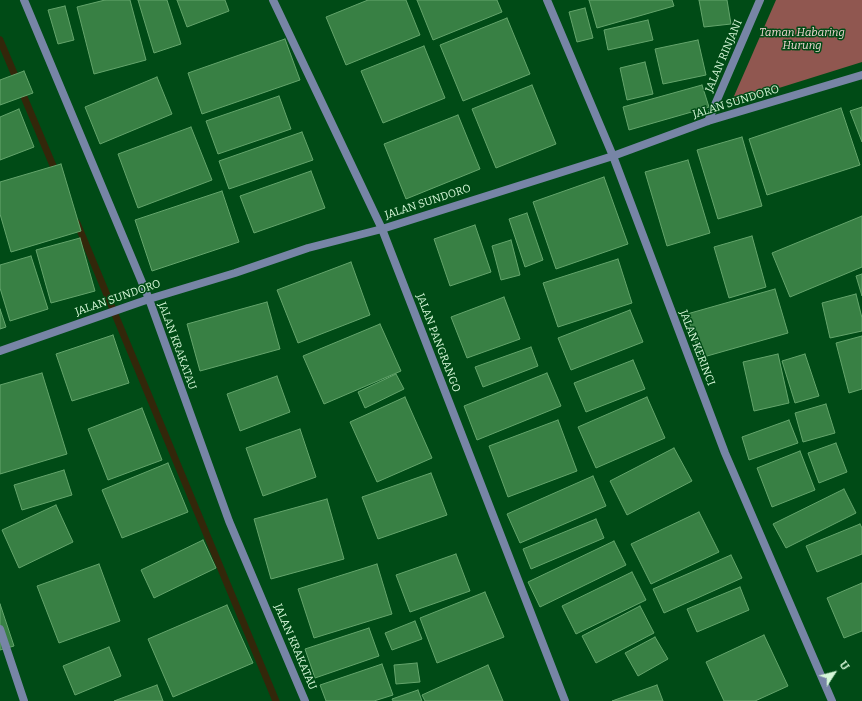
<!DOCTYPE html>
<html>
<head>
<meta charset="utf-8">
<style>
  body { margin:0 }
  #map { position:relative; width:862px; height:701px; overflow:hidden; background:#004b16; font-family:Bitter,serif }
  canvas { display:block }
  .north { position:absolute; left:814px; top:653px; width:40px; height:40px; -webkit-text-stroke:3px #004b16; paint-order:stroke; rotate:54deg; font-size:11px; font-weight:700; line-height:16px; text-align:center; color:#d6f8d9 }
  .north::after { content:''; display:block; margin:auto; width:14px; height:18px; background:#d6f8d9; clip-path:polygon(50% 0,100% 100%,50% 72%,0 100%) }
</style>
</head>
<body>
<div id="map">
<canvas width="862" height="701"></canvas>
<div class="north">U</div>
</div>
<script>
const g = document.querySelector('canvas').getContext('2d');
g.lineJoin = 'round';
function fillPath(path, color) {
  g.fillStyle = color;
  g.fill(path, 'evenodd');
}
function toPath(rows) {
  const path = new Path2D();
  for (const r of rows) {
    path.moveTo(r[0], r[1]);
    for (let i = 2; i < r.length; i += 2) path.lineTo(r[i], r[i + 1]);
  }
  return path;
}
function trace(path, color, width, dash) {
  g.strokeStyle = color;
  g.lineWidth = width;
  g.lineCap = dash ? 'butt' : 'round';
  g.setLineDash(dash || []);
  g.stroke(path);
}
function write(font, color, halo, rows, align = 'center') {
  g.font = font + ' Bitter,serif';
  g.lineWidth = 3;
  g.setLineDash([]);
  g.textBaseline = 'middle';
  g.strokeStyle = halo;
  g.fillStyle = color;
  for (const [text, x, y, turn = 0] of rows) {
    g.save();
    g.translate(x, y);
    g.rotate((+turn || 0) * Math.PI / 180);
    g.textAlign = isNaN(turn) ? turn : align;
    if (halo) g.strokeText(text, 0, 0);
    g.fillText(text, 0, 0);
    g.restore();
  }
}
fillPath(toPath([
  [776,0,862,0,862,62,731,103]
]), '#905750');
trace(toPath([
  [0,40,57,175],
  [77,223,276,701]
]), '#33270a', 7);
const building = toPath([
  [105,0,130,0,146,60,94,74,77,7,105,0],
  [138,0,167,0,181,44,154,53,138,0],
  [177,0,225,0,229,11,187,27,177,0],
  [368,0,406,0,420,35,346,65,326,17,368,0],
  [417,0,497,0,502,12,433,40,417,0],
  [589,0,672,0,674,6,597,28,589,0],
  [699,0,727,0,731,24,704,27,699,0],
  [65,6,74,40,58,44,48,10,65,6],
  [585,8,593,38,577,42,569,12,585,8],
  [507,18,530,74,463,101,440,45,507,18],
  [648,20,653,40,608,50,604,30,648,20],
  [285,39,300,80,202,114,188,73,285,39],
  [698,40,706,75,663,84,655,49,698,40],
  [424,46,445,98,383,123,361,71,424,46],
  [645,62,653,94,627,100,620,68,645,62],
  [24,71,33,93,0,105,0,80,24,71],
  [157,77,172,114,100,144,85,107,157,77],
  [532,85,556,144,496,168,472,109,532,85],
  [702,85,709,107,629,130,623,107,702,85],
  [279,96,291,129,218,154,206,121,279,96],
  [862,107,862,142,850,111,862,107],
  [841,108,860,165,767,195,749,139,841,108],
  [19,109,34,147,0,160,0,117,19,109],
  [458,115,480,169,406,199,384,144,458,115],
  [191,127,212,180,138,208,118,154,191,127],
  [302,132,313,160,229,189,219,161,302,132],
  [742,137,762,206,718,219,697,150,742,137],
  [688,160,710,233,667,246,645,172,688,160],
  [61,164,81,231,11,252,0,214,0,182,61,164],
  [311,171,325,208,254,233,240,196,311,171],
  [604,177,628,244,556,269,533,202,604,177],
  [222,191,239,242,152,271,135,220,222,191],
  [527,213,543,260,525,267,509,219,527,213],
  [862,216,862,267,790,297,772,253,862,216],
  [475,225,491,272,450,286,434,239,475,225],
  [752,236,766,287,729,298,714,247,752,236],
  [80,238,95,291,51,303,36,250,80,238],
  [511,240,520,275,501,280,492,246,511,240],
  [31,256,48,309,10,321,0,288,0,265,31,256],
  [618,259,632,303,558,327,543,283,618,259],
  [351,262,370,315,298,343,277,290,351,262],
  [862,274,862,296,856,276,862,274],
  [775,289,788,333,700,358,687,314,775,289],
  [856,294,862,318,862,331,830,338,822,303,856,294],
  [504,297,520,339,467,358,451,317,504,297],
  [267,302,280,349,200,371,187,324,267,302],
  [0,309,6,327,0,329,0,309],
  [630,310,643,342,571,370,558,338,630,310],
  [380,324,401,371,324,404,303,356,380,324],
  [113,335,129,383,72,401,56,354,113,335],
  [862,336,862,389,849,393,836,343,862,336],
  [531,347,538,366,483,387,475,367,531,347],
  [778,354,789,403,754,411,743,362,778,354],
  [805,354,819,396,795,403,782,361,805,354],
  [633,360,645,389,586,412,574,383,633,360],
  [42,373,67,454,0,474,0,385,42,373],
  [547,373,561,406,477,440,464,406,547,373],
  [396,374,404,389,365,408,358,392,396,374],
  [277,376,290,412,240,431,227,394,277,376],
  [405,397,432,458,377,482,350,422,405,397],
  [647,397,665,438,596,468,578,427,647,397],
  [826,404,835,433,803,442,795,413,826,404],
  [142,408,162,460,108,480,88,429,142,408],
  [558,420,577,471,508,497,489,446,558,420],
  [789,420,798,443,749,460,742,437,789,420],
  [300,429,316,477,263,496,246,448,300,429],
  [836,443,847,472,819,483,808,453,836,443],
  [674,448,692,481,627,515,610,481,674,448],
  [800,451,815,490,772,507,757,468,800,451],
  [168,463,188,512,122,538,102,490,168,463],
  [64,470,72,495,22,510,14,485,64,470],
  [431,473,447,515,378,539,362,497,431,473],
  [593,476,606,506,520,543,507,514,593,476],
  [844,489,856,513,786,548,773,524,844,489],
  [327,499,344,559,271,579,254,519,327,499],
  [56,505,73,542,19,568,2,530,56,505],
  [699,512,719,552,651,584,631,544,699,512],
  [596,519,604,538,531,569,523,549,596,519],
  [860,524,862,528,862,554,817,572,806,546,860,524],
  [203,540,216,568,154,598,141,570,203,540],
  [614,541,626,565,540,607,528,582,614,541],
  [456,554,470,591,410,612,396,575,456,554],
  [731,555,742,578,664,613,653,589,731,555],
  [99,564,120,621,59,643,37,586,99,564],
  [377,564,392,614,314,638,298,589,377,564],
  [632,572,646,600,576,634,562,606,632,572],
  [862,583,862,631,844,638,827,598,862,583],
  [740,587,749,610,697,632,687,609,740,587],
  [485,592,504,637,437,663,420,618,485,592],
  [0,604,14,646,0,650,0,604],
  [227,605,253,663,173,697,148,639,227,605],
  [640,606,654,633,596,663,582,636,640,606],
  [415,621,422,639,392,650,385,633,415,621],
  [369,628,379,656,315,678,305,649,369,628],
  [764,635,788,686,755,701,724,701,706,662,764,635],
  [655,637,668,659,638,676,625,653,655,637],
  [109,647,121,676,75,695,63,666,109,647],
  [417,663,420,682,396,684,394,665,417,663],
  [382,664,393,695,374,701,326,701,320,685,382,664],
  [488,665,503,701,425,701,422,695,488,665],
  [157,685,163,701,114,701,157,685],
  [657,685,663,701,612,701,657,685],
  [418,690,422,701,393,701,392,699,418,690]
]);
fillPath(building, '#388044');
trace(building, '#64a56c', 1);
trace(toPath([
  [24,0,149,299,229,521,305,701],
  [273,0,382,229,565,701],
  [547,0,613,156,725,453,832,701],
  [708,121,760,0],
  [0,351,149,299,235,273,308,248,382,229,613,156,708,121,862,75],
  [0,629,24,701]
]), '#7785a6', 8);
write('italic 11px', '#f3d9d5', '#004b16', [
  ["Taman Habaring",802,33],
  ["Hurung",802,46]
]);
write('11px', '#d6f8d9', '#004b16', [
  ["JALAN RINJANI",724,56,-67],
  ["JALAN SUNDORO",736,102,-17],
  ["JALAN SUNDORO",428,202,-18],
  ["JALAN SUNDORO",118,298,-19],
  ["JALAN PANGRANGO",438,343,69],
  ["JALAN KRAKATAU",177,346,70],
  ["JALAN KERINCI",697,348,69],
  ["JALAN KRAKATAU",295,647,67]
]);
</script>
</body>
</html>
